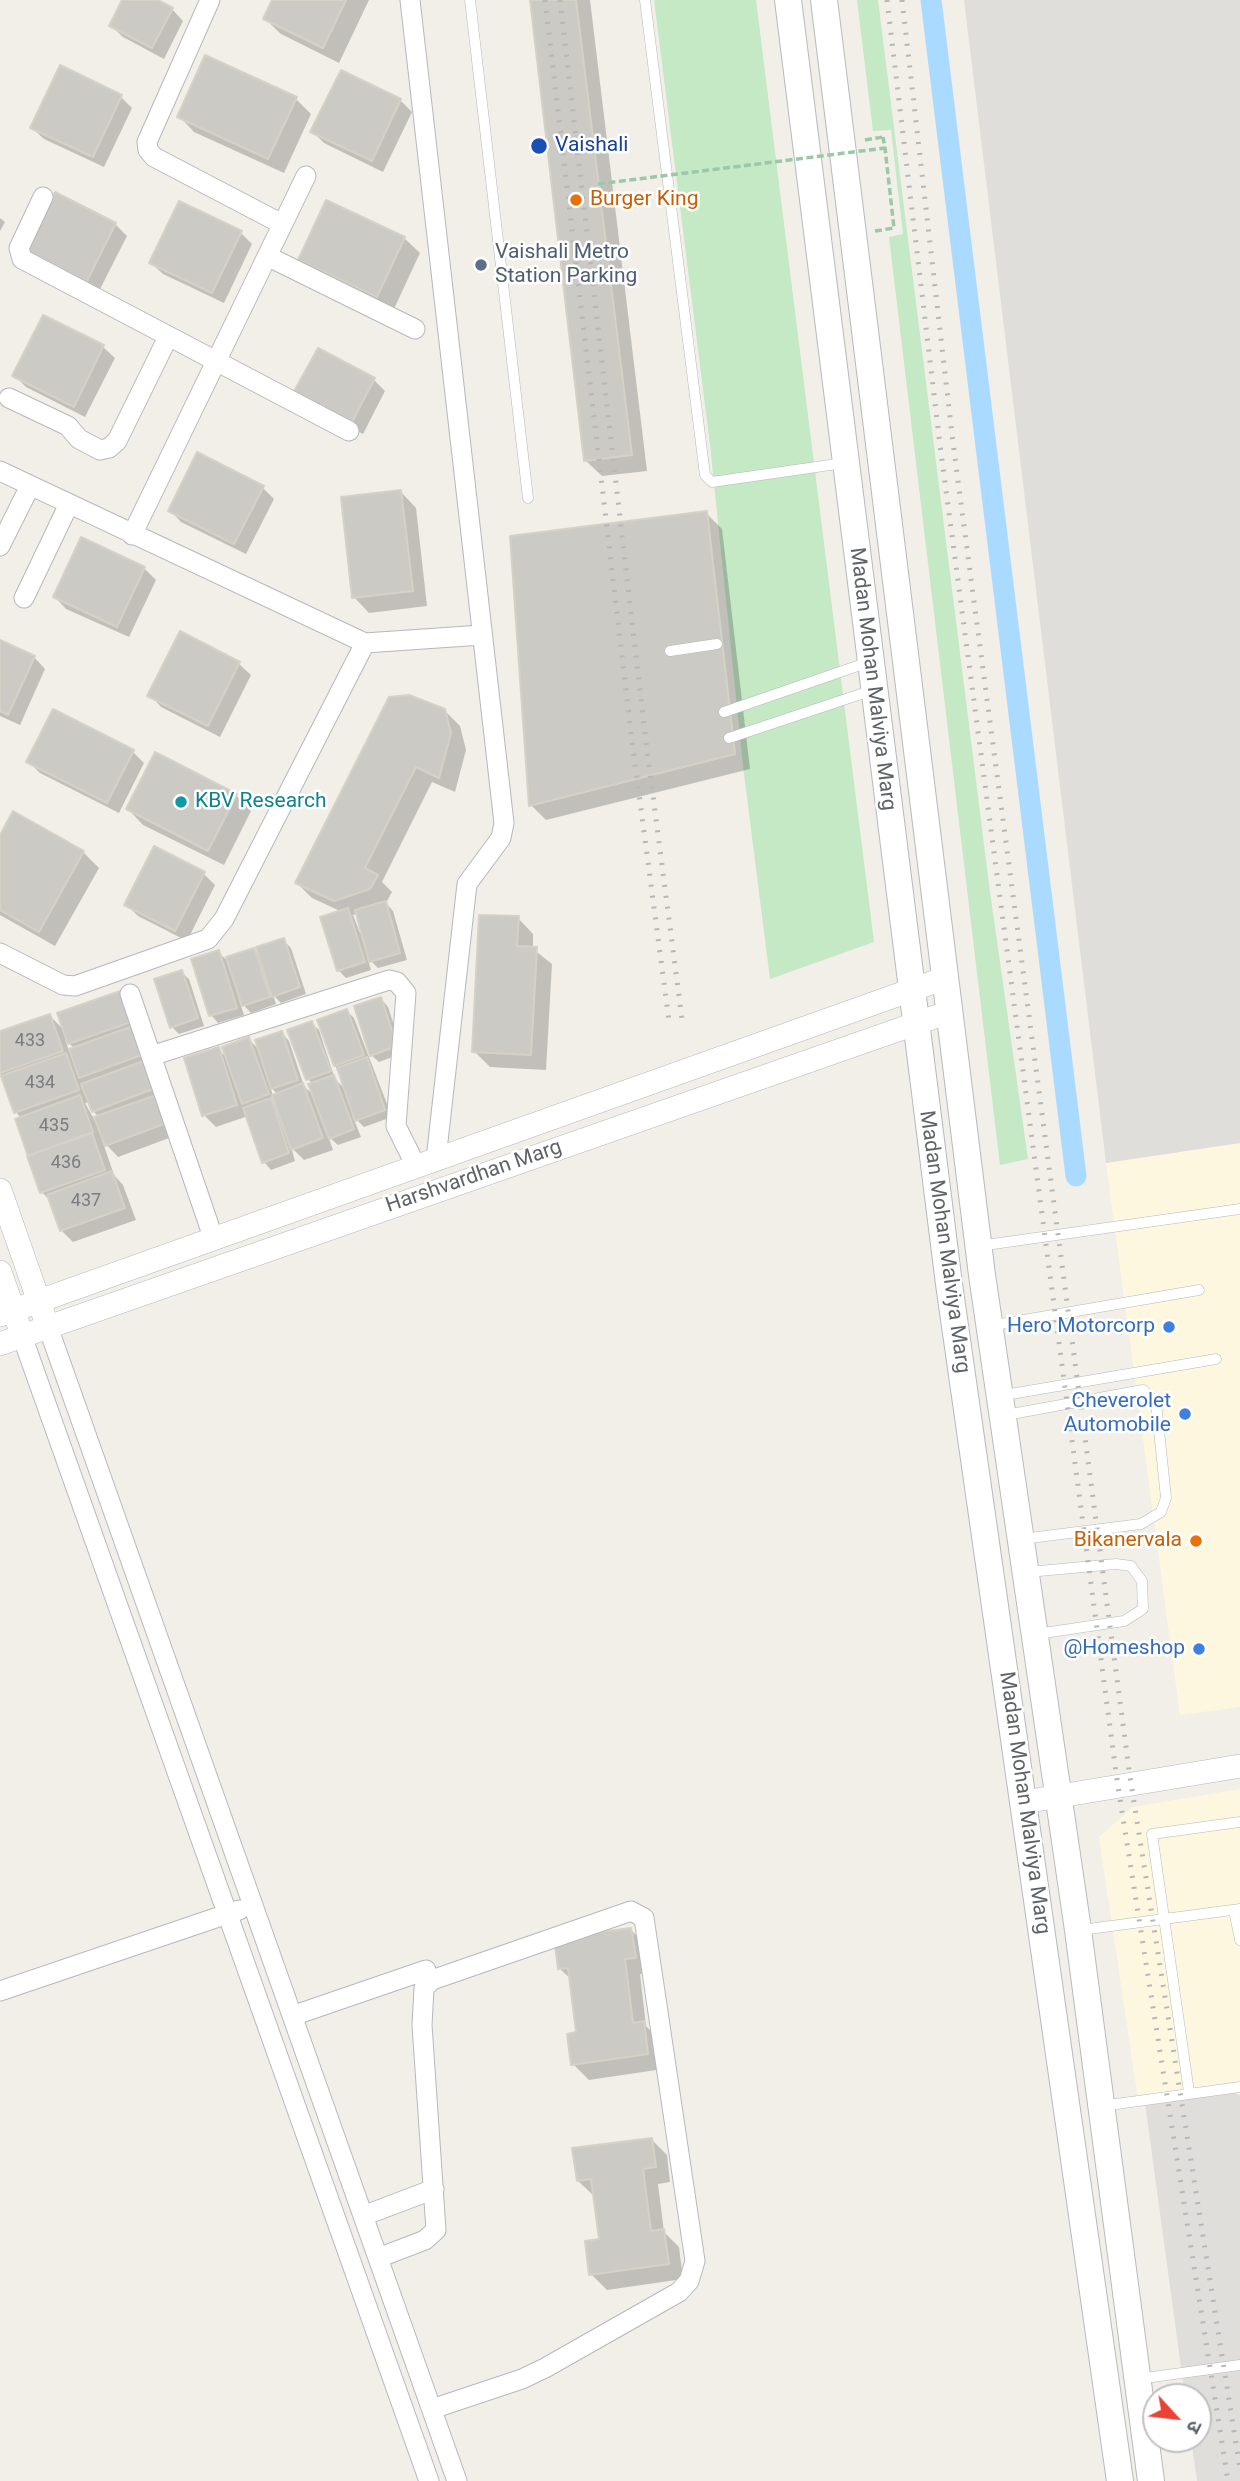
<!DOCTYPE html>
<html>
<head>
<meta charset="utf-8">
<style>
  body { margin:0 }
  #map { position:relative; width:1240px; height:2481px; overflow:hidden; background:#f1efe8; font-family:Roboto,"Noto Sans Devanagari",sans-serif }
  canvas { display:block }
  .north { position:absolute; left:1142px; top:2383px; width:70px; height:70px; box-sizing:border-box; background:#fff; border:2px solid #bfc1c3; border-radius:50%; rotate:117deg; font-size:19px; font-weight:700; line-height:28px; text-align:center; color:#5f6368 }
  .north::after { content:''; display:block; margin:auto; width:24px; height:32px; background:#ea4335; clip-path:polygon(50% 0,100% 100%,50% 72%,0 100%) }
</style>
</head>
<body>
<div id="map">
<canvas width="1240" height="2481"></canvas>
<div class="north">उ</div>
</div>
<script>
const g = document.querySelector('canvas').getContext('2d');
g.lineJoin = 'round';
function fillPath(path, color) {
  g.fillStyle = color;
  g.fill(path, 'evenodd');
}
function toPath(rows) {
  const path = new Path2D();
  for (const r of rows) {
    path.moveTo(r[0], r[1]);
    for (let i = 2; i < r.length; i += 2) path.lineTo(r[i], r[i + 1]);
  }
  return path;
}
function trace(path, color, width, dash) {
  g.strokeStyle = color;
  g.lineWidth = width;
  g.lineCap = dash ? 'butt' : 'round';
  g.setLineDash(dash || []);
  g.stroke(path);
}
function write(font, color, halo, rows, align = 'center') {
  g.font = font + ' Roboto,sans-serif';
  g.lineWidth = 5;
  g.setLineDash([]);
  g.textBaseline = 'middle';
  g.strokeStyle = halo;
  g.fillStyle = color;
  for (const [text, x, y, turn = 0] of rows) {
    g.save();
    g.translate(x, y);
    g.rotate((+turn || 0) * Math.PI / 180);
    g.textAlign = isNaN(turn) ? turn : align;
    if (halo) g.strokeText(text, 0, 0);
    g.fillText(text, 0, 0);
    g.restore();
  }
}
fillPath(toPath([
  [1240,1143,1240,1707,1180,1715,1106,1163],
  [1240,1789,1240,2107,1237,2107,1235,2092,1139,2106,1099,1837,1133,1807]
]), '#fef7e0');
fillPath(toPath([
  [964,0,1240,0,1240,1143,1106,1163],
  [1226,2089,1240,2095,1240,2481,1197,2481,1191,2439,1198,2439,1198,2397,1185,2397,1145,2103]
]), '#e0deda');
fillPath(toPath([
  [654,0,756,0,874,942,770,979,743,766,710,445],
  [857,0,878,0,990,892,1028,1159,1000,1165,889,237,903,234,891,130,873,131]
]), '#c5e8c5');
fillPath(toPath([
  [124,0,154,0,172,9,183,21,164,59,123,37,111,26],
  [274,0,369,0,339,63,281,34,265,19],
  [532,0,590,0,647,471,602,476,586,461],
  [121,97,132,108,104,167,44,139,32,128],
  [296,99,311,114,284,173,194,132,179,116],
  [400,100,412,112,383,172,324,143,313,132],
  [0,218,5,222,0,231],
  [115,224,127,236,97,295,37,265],
  [241,233,252,244,224,303,163,274,151,263],
  [404,238,420,253,393,311,316,275,300,260],
  [44,317,103,347,115,358,85,417,26,387,14,375],
  [374,380,385,391,363,434,307,405],
  [263,488,274,499,246,554,181,522,170,510],
  [401,492,416,508,427,606,369,613,354,597],
  [706,513,722,529,750,769,546,820,531,805],
  [144,568,156,580,129,637,66,609,55,597],
  [181,634,239,664,251,675,220,737,161,707,150,695],
  [0,642,34,657,45,669,20,725,0,716],
  [444,710,460,726,466,750,455,792,432,782,382,882,392,892,386,903,393,911,407,960,378,968,367,957,371,970,346,978,338,970,342,912,312,898,297,883],
  [358,913,363,932,360,933,353,915],
  [133,752,144,763,119,813,40,773,28,761],
  [236,795,251,811,224,865,143,825,128,809],
  [0,839,83,852,99,868,55,946,0,915],
  [204,874,215,885,187,941,138,916,126,904],
  [518,918,533,934,533,949,552,964,546,1070,490,1067,474,1051],
  [283,940,291,948,306,994,281,1003,273,995,276,1004,251,1013,239,1000,244,1015,218,1023,211,1015,193,960,218,952,231,964,253,950,262,958],
  [181,972,189,979,204,1026,179,1034,172,1027],
  [123,992,180,1134,118,1157,102,1140,114,1175,123,1185,136,1220,73,1242,62,1231,51,1202,42,1192,21,1118,16,1112,0,1073,0,1033,50,1016,66,1032],
  [65,1039,75,1049,69,1051],
  [90,1102,93,1111,99,1117,94,1119,85,1103],
  [381,999,388,1007,403,1053,379,1062,371,1055],
  [347,1011,354,1018,392,1117,364,1127,352,1115,361,1137,338,1145,328,1136,333,1150,304,1160,291,1147,295,1161,271,1170,264,1162,248,1116,216,1127,204,1115,218,1049,228,1059,249,1039,260,1051,282,1033,289,1041,304,1086,315,1097,313,1084,308,1079,311,1023,319,1030,335,1079,346,1090,334,1063],
  [270,1086,278,1095,273,1096],
  [631,1930,646,1945,650,1973,640,1974,646,2026,659,2039,663,2069,589,2080,573,2064,578,2034,571,1979,560,1969],
  [651,2139,667,2155,670,2182,658,2184,664,2232,679,2247,683,2279,607,2290,591,2274,601,2241,594,2196,578,2181]
]), '#0003');
trace(toPath([
  [931,0,1076,1176]
]), '#aadaff', 21);
const building = toPath([
  [122,0,158,0,173,8,152,48,109,26,122,0],
  [272,0,346,0,323,48,263,19,272,0],
  [530,0,576,0,632,455,584,461,530,0],
  [205,55,297,97,268,159,177,117,205,55],
  [60,65,122,95,93,157,30,128,60,65],
  [341,70,401,99,372,161,310,132,341,70],
  [55,192,116,223,85,285,24,254,55,192],
  [326,200,405,237,377,297,298,260,326,200],
  [179,201,242,231,212,293,149,263,179,201],
  [43,315,104,345,74,407,12,376,43,315],
  [318,348,375,378,351,424,293,393,318,348],
  [197,452,264,486,234,544,168,511,197,452],
  [401,490,413,591,352,598,341,497,401,490],
  [707,511,735,754,529,806,510,536,707,511],
  [81,537,145,567,117,627,53,597,81,537],
  [180,631,240,662,208,726,147,696,180,631],
  [0,640,35,656,8,715,0,711,0,640],
  [409,695,445,709,451,733,439,778,416,767,365,868,378,875,370,889,334,901,295,883,389,697,409,695],
  [53,709,134,750,107,803,26,762,53,709],
  [155,752,237,794,208,851,126,809,155,752],
  [13,811,84,851,39,932,0,910,0,835,13,811],
  [154,846,205,872,175,931,124,905,154,846],
  [386,901,400,953,369,962,355,910,386,901],
  [348,908,365,962,337,971,320,917,348,908],
  [479,915,519,916,517,946,537,947,531,1055,472,1052,479,915],
  [284,938,300,987,272,997,256,947,284,938],
  [254,948,270,997,242,1006,226,957,254,948],
  [219,950,237,1008,209,1016,191,959,219,950],
  [182,970,198,1018,170,1028,154,979,182,970],
  [123,990,134,1021,68,1044,57,1013,123,990],
  [381,997,397,1046,370,1056,354,1006,381,997],
  [347,1009,364,1055,334,1066,317,1020,347,1009],
  [50,1014,63,1051,0,1073,0,1031,50,1014],
  [312,1021,331,1071,306,1080,287,1030,312,1021],
  [133,1026,144,1054,79,1078,69,1049,133,1026],
  [282,1031,298,1080,271,1089,255,1040,282,1031],
  [249,1037,269,1094,242,1104,222,1047,249,1037],
  [219,1047,237,1105,202,1116,184,1058,219,1047],
  [66,1053,79,1090,14,1113,1,1076,66,1053],
  [367,1057,385,1110,355,1121,337,1068,367,1057],
  [146,1060,156,1088,92,1112,81,1084,146,1060],
  [334,1075,354,1129,329,1139,308,1084,334,1075],
  [303,1083,323,1138,291,1150,272,1095,303,1083],
  [159,1094,169,1122,105,1146,94,1117,159,1094],
  [80,1095,93,1132,28,1156,15,1119,80,1095],
  [271,1098,289,1153,262,1163,243,1108,271,1098],
  [92,1133,105,1170,40,1193,27,1156,92,1133],
  [112,1171,125,1208,60,1231,47,1195,112,1171],
  [631,1928,636,1958,625,1959,633,2023,644,2021,648,2054,571,2065,567,2034,576,2032,568,1968,558,1969,554,1938,631,1928],
  [652,2138,656,2167,643,2169,651,2231,664,2229,669,2264,589,2275,585,2241,599,2239,591,2179,577,2181,572,2148,652,2138]
]);
fillPath(building, '#cccac5');
trace(building, '#d6d1c6', 2);
const service = toPath([
  [470,0,528,498],
  [645,0,705,475,712,482,844,463],
  [670,651,717,644],
  [724,712,869,662],
  [729,738,873,690],
  [979,1246,1240,1209],
  [989,1326,1199,1290],
  [999,1396,1216,1359],
  [1006,1415,1143,1390,1156,1402,1166,1498,1161,1512,1141,1524,1022,1539],
  [1028,1572,1116,1564,1131,1566,1142,1581,1143,1609,1124,1621,1037,1634],
  [1234,1910,1240,1940],
  [1081,1930,1240,1909],
  [1189,2092,1152,1834,1240,1822],
  [1102,2106,1240,2087],
  [1138,2379,1240,2365]
]);
const minor = toPath([
  [210,0,147,142,148,150,154,157,282,224],
  [410,0,504,823,501,838,467,884,436,1159],
  [43,197,19,248,22,259,349,431],
  [267,256,415,329],
  [9,398,68,426,79,439,100,450,109,448,117,441,168,337],
  [0,471,365,643,482,635],
  [132,535,306,176],
  [0,546,30,486],
  [24,598,69,504],
  [0,953,63,985,75,986,208,939,224,919,365,643],
  [130,994,214,1240],
  [151,1056,389,980,397,982,406,993,396,1126,416,1166],
  [48,1327,457,2481],
  [22,1336,429,2481],
  [0,1991,239,1910],
  [292,2016,426,1970],
  [363,2216,434,2189],
  [378,2258,425,2240,436,2230,422,2025,424,1988,432,1980,631,1911,644,1918,695,2261,689,2281,679,2292,545,2368,522,2379,432,2409]
]);
const tertiary = toPath([
  [0,1190,44,1316],
  [0,1272,18,1323],
  [0,1315,945,978],
  [0,1344,949,1012],
  [1024,1802,1240,1766]
]);
const secondary = toPath([
  [788,0,949,1284,1120,2481],
  [824,0,982,1275,1078,1930,1151,2481]
]);
trace(service, '#b5b8bc', 11);
trace(minor, '#b5b8bc', 21);
trace(tertiary, '#b5b8bc', 24);
trace(secondary, '#b6babf', 28);
trace(toPath([
  [865,140,883,137],
  [875,231,894,228,885,148]
]), '#9cc7a9', 3.5, [7, 3.5]);
trace(service, '#fff', 10);
trace(minor, '#fff', 19);
trace(tertiary, '#fff', 23);
trace(secondary, '#fff', 26);
trace(toPath([
  [545,0,632,741,669,1021],
  [560,0,646,742,682,1019],
  [887,0,940,445,1117,1780,1228,2481],
  [902,0,953,443,1130,1777,1240,2469]
]), '#b6b7b8', 5, [2, 9]);
trace(toPath([
  [598,184,885,148,883,137]
]), '#9cc7a9', 3.5, [7, 3.5]);
for (const [x, y, r, color] of [
  [539,146,9,"#1a4fb4"],
  [576,200,7,"#e8710a"],
  [481,265,7,"#5c6f8a"],
  [181,802,7,"#0f9aa8"],
  [1169,1327,7,"#3f7fe0"],
  [1185,1414,7,"#3f7fe0"],
  [1196,1541,7,"#e8710a"],
  [1199,1649,7,"#3f7fe0"]
]) {
  const dot = new Path2D();
  dot.arc(x, y, r, 0, 2 * Math.PI);
  g.fillStyle = color;
  g.fill(dot);
  trace(dot, '#fff', 2.5);
}
write('18px', '#7a7d7f', null, [
  ["433",30,1041],
  ["434",40,1083],
  ["435",54,1126],
  ["436",66,1163],
  ["437",86,1201]
]);
write('21px', '#164399', '#fff', [
  ["Vaishali",555,146]
], 'left');
write('21px', '#c56008', '#fff', [
  ["Burger King",590,200],
  ["Bikanervala",1182,1541,"right"]
], 'left');
write('21px', '#4e5e75', '#fff', [
  ["Vaishali Metro",495,253],
  ["Station Parking",495,277]
], 'left');
write('21px', '#5f6368', '#fff', [
  ["Madan Mohan Malviya Marg",872,679,83],
  ["Harshvardhan Marg",474,1177,-19],
  ["Madan Mohan Malviya Marg",944,1242,82],
  ["Madan Mohan Malviya Marg",1024,1803,82]
]);
write('21px', '#0d838f', '#fff', [
  ["KBV Research",195,802]
], 'left');
write('21px', '#366cbe', '#fff', [
  ["Hero Motorcorp",1155,1327],
  ["Cheverolet",1171,1402],
  ["Automobile",1171,1426],
  ["@Homeshop",1185,1649]
], 'right');
</script>
</body>
</html>
